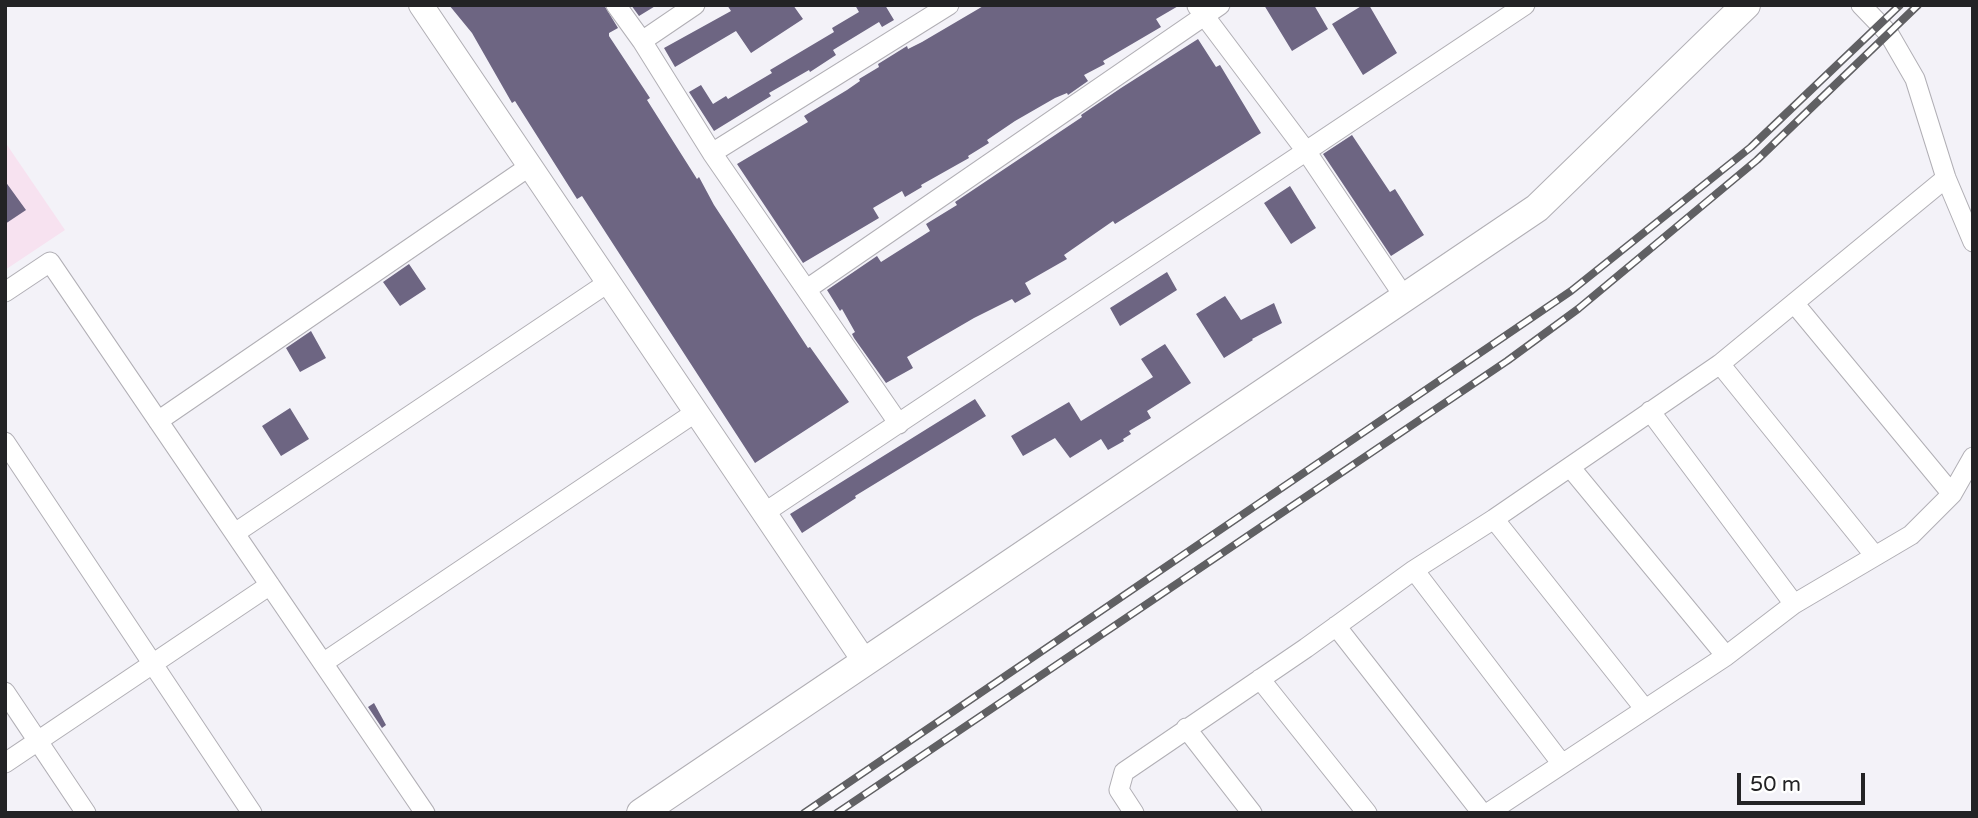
<!DOCTYPE html>
<html>
<head>
<meta charset="utf-8">
<style>
  body { margin:0 }
  #map { position:relative; width:1978px; height:818px; overflow:hidden; background:#f3f2f8; font-family:"Varela Round",sans-serif }
  canvas { display:block }
  .frame { position:absolute; inset:0; border:7px solid #232325; pointer-events:none }
  .scale { position:absolute; left:1737px; top:773px; width:128px; height:32px; box-sizing:border-box; border:4px solid #232325; border-top:0; padding-left:9px; font-size:21px; line-height:24px; white-space:nowrap; color:#232325; -webkit-text-stroke:5px #fff; paint-order:stroke }
</style>
</head>
<body>
<div id="map">
<canvas width="1978" height="818"></canvas>
<div class="frame"></div>
<div class="scale">50 m</div>
</div>
<script>
const g = document.querySelector('canvas').getContext('2d');
g.lineJoin = 'round';
function fillPath(path, color) {
  g.fillStyle = color;
  g.fill(path, 'evenodd');
}
function toPath(rows) {
  const path = new Path2D();
  for (const r of rows) {
    path.moveTo(r[0], r[1]);
    for (let i = 2; i < r.length; i += 2) path.lineTo(r[i], r[i + 1]);
  }
  return path;
}
function trace(path, color, width, dash) {
  g.strokeStyle = color;
  g.lineWidth = width;
  g.lineCap = dash ? 'butt' : 'round';
  g.setLineDash(dash || []);
  g.stroke(path);
}
fillPath(toPath([
  [5,142,65,230,5,270]
]), '#f7e2f0');
fillPath(toPath([
  [449,5,604,5,618,28,609,33,609,36,650,98,647,100,697,179,699,177,714,205,808,348,810,347,849,402,755,463,582,196,577,199,515,101,512,103,472,33],
  [631,5,657,5,639,16],
  [727,5,793,5,803,19,751,53,736,31,675,67,664,48,731,11],
  [855,5,885,5,894,20,882,27,879,22,833,50,836,55,810,72,809,70,769,93,771,96,714,131,689,92,701,85,713,104,726,96,728,99,772,73,770,70,834,32,832,28,859,12],
  [985,5,1180,5,1156,19,1161,27,1103,61,1105,64,1084,75,1088,81,1068,95,1067,93,1055,98,1015,121,987,140,989,143,968,156,969,158,921,185,922,187,905,197,902,191,873,208,879,218,803,263,737,164,808,122,804,116,847,90,860,81,859,79,879,67,878,64,907,46,908,49,922,42],
  [1264,5,1314,5,1328,29,1292,51],
  [1363,5,1369,5,1397,53,1363,75,1332,24],
  [1198,39,1216,67,1220,65,1261,133,1115,224,1113,221,1064,255,1067,259,1025,283,1031,294,1015,303,1012,299,974,318,907,357,913,368,886,383,854,338,852,334,855,332,842,309,840,311,827,290,877,256,881,262,930,231,926,224,957,205,955,202,1082,117,1081,115,1121,88],
  [1352,135,1390,192,1395,189,1424,235,1391,256,1323,154],
  [5,181,26,210,5,224],
  [1290,186,1316,228,1291,244,1264,203],
  [409,264,426,289,400,306,383,282],
  [1167,272,1177,290,1120,326,1110,308],
  [1225,296,1241,320,1274,303,1282,323,1252,339,1253,340,1224,358,1196,314],
  [311,331,326,358,300,372,286,348],
  [1165,344,1191,383,1147,411,1151,418,1129,431,1131,434,1123,439,1124,441,1108,450,1101,439,1070,458,1055,438,1023,456,1011,436,1069,402,1081,421,1153,377,1141,359],
  [975,399,986,416,855,496,856,498,802,533,790,514],
  [290,408,309,439,281,456,262,426],
  [374,703,386,725,382,728,368,707]
]), '#6d6582');
const minor = toPath([
  [616,5,642,41,712,153,899,424],
  [1861,5,1889,34,1915,79,1946,178,1973,242],
  [1197,6,1306,151,1405,298],
  [642,41,695,5],
  [712,153,949,5],
  [807,289,1220,5],
  [5,292,50,262,425,813],
  [1794,303,1952,494],
  [1720,364,1875,556],
  [1650,411,1794,604],
  [158,421,530,166],
  [5,442,252,813],
  [1570,467,1726,656],
  [764,513,1525,5],
  [1494,519,1644,708],
  [235,533,609,282],
  [1414,570,1562,764],
  [1336,626,1482,813],
  [323,663,696,412],
  [1260,679,1367,813],
  [5,692,86,813],
  [1186,728,1252,813],
  [5,763,270,585],
  [1134,813,1119,790,1124,772,1306,648,1414,570,1494,519,1720,364,1946,178],
  [1488,813,1726,656,1794,604,1911,535,1952,494,1973,457]
]);
const tertiary = toPath([
  [421,5,865,662]
]);
const secondary = toPath([
  [641,813,1537,208,1746,5]
]);
trace(minor, '#b1afb5', 21);
trace(tertiary, '#b1afb5', 26);
trace(secondary, '#b1afb5', 30);
trace(minor, '#fff', 19);
trace(tertiary, '#fff', 24);
trace(secondary, '#fff', 28);
const rail = toPath([
  [804,813,1571,291,1751,147,1900,5],
  [837,813,1507,361,1578,309,1757,160,1918,5]
]);
trace(rail, '#606063', 8);
trace(rail, '#fff', 5, [16]);
</script>
</body>
</html>
